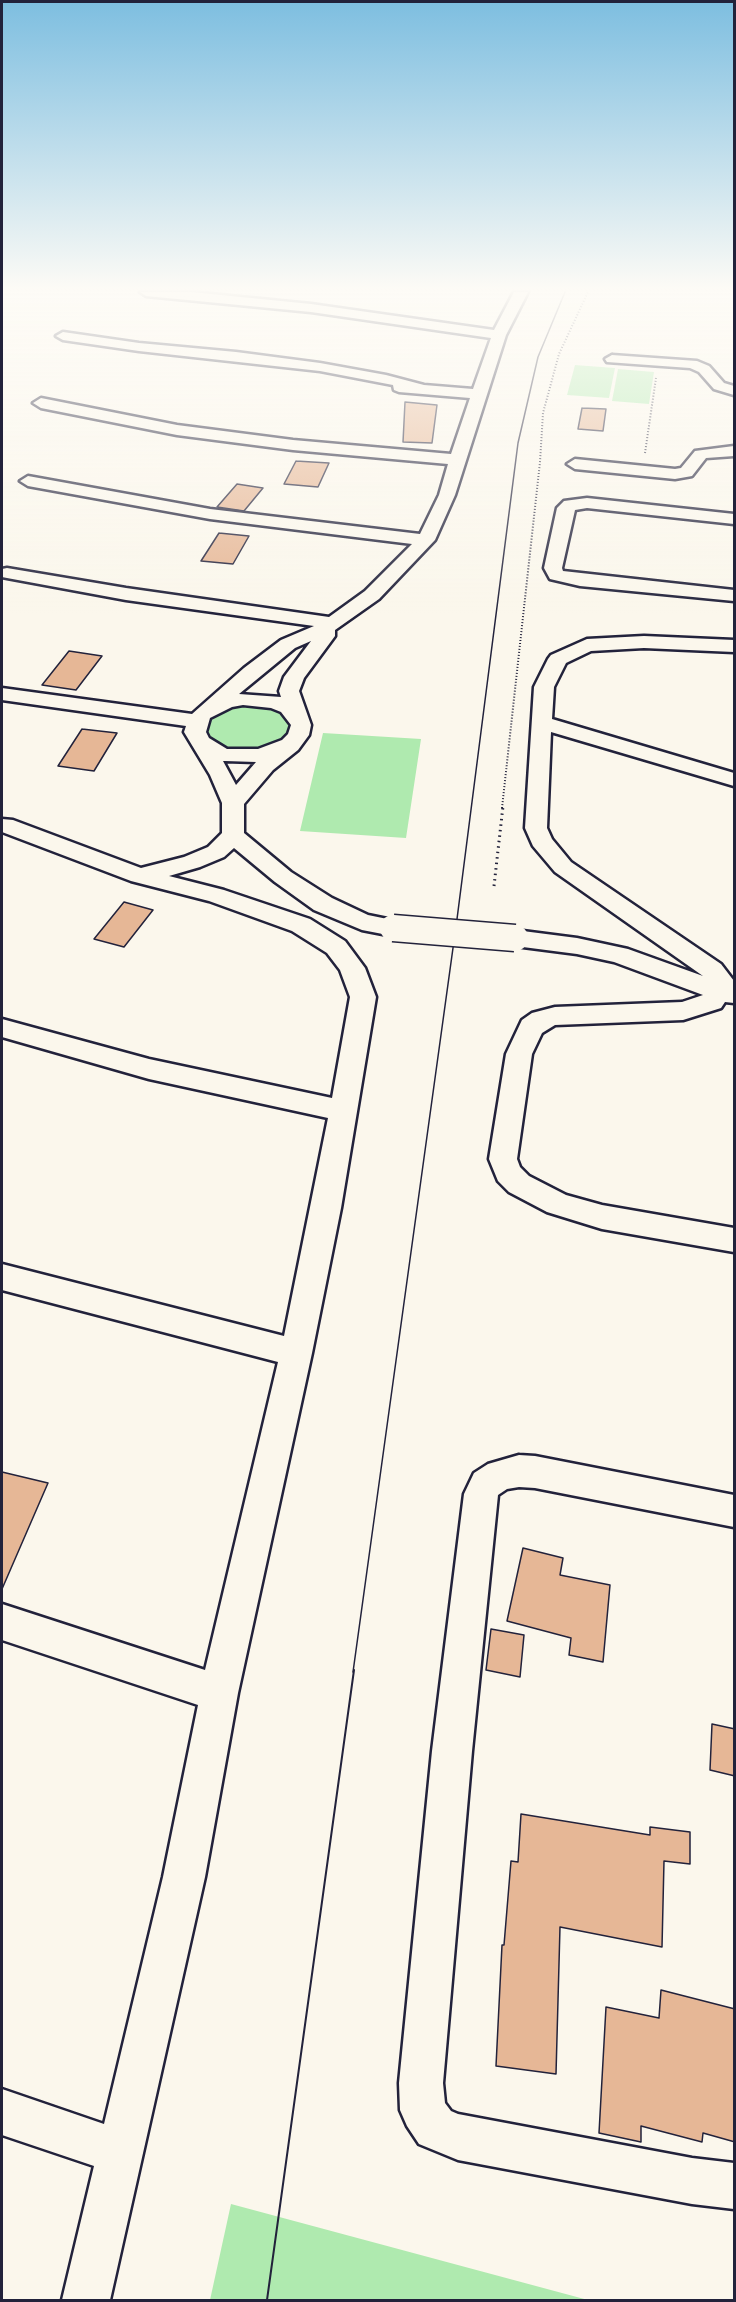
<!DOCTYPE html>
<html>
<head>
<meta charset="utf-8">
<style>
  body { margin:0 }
  #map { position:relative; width:736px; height:2302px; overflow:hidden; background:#fbf7ec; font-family:Dekko,sans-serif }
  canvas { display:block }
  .frame { position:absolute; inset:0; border:3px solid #22223b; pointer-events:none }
</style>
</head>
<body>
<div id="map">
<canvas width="736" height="2302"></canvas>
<div class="frame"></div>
</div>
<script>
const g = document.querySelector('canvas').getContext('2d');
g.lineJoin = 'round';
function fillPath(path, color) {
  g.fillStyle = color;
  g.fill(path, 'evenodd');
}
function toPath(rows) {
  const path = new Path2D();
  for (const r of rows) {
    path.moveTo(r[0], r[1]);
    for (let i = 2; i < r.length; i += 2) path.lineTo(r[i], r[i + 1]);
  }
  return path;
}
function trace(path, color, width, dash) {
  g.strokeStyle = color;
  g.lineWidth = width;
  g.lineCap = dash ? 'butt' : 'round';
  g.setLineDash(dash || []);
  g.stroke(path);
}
fillPath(toPath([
  [575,365,615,368,609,398,567,395],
  [618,369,654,372,649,404,612,401],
  [258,704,281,711,291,725,290,733,284,741,260,751,231,751,219,747,210,741,205,733,210,717,230,706],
  [323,733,421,739,406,838,300,831],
  [231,2204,588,2300,210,2300]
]), '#afeaaf');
const building = toPath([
  [405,402,437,405,432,443,403,442,405,402],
  [582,408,606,409,603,431,578,429,582,408],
  [296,461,329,463,318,487,284,484,296,461],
  [237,484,263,488,244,511,217,507,237,484],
  [219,533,249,536,233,564,201,561,219,533],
  [69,651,102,656,76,690,42,685,69,651],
  [82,729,117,733,94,771,58,766,82,729],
  [124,902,153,910,124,947,94,939,124,902],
  [2,1472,48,1483,2,1589,2,1472],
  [523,1548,563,1558,560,1575,610,1585,603,1662,569,1655,571,1638,507,1621,523,1548],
  [491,1629,524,1635,520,1677,486,1670,491,1629],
  [712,1724,735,1729,735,1776,710,1770,712,1724],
  [521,1814,650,1835,650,1827,690,1832,690,1864,664,1861,662,1947,560,1927,556,2074,496,2066,502,1945,504,1945,511,1861,518,1862,521,1814],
  [661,1990,735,2009,735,2142,703,2133,702,2142,641,2126,641,2142,599,2133,606,2007,659,2018,661,1990]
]);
fillPath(building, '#e6b796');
trace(building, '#22223b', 1.5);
const minor = toPath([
  [140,292,191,292,311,304,494,330,514,292,528,292,506,335,455,495,435,540,379,599,335,630,335,636,304,678,299,691,311,725,309,735,298,750,273,770,244,804,244,833,291,872,332,898,368,915,402,922,405,928,402,934,393,936,362,930,314,910,275,882,234,848,224,857,200,867,169,876,224,890,310,919,345,941,365,968,376,997,341,1208,312,1353,238,1693,205,1877,110,2300,62,2300,94,2166,2,2135,2,2089,104,2124,163,1877,198,1705,2,1640,2,1604,205,1670,278,1362,2,1290,2,1264,284,1336,328,1118,149,1079,2,1037,2,1019,149,1059,332,1098,350,997,340,970,327,953,292,931,209,901,131,881,2,832,2,819,13,820,141,868,184,857,208,847,222,833,222,803,210,775,184,732,186,726,2,700,2,688,192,714,244,668,281,640,314,626,126,600,7,578,2,577,2,569,7,568,126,588,329,617,365,591,412,544,210,519,28,486,20,481,28,476,210,509,420,534,439,495,448,464,293,450,177,435,41,408,33,403,41,398,177,425,293,440,451,454,470,398,399,392,394,390,393,385,320,371,139,351,63,340,56,336,63,332,139,343,236,352,320,363,386,375,424,385,473,389,491,338,311,312,146,296,140,292],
  [311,641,284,677,279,691,281,697,239,694,295,648,311,641],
  [243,705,271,708,281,712,291,725,288,734,282,740,258,749,227,749,209,738,206,732,210,718,232,707,243,705],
  [223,761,225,761,256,762,236,785,223,761],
  [612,355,697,361,709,366,724,383,734,386,734,395,714,389,699,372,690,368,607,362,605,359,612,355],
  [734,446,734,456,706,458,692,476,675,479,575,469,567,464,575,459,675,469,681,468,695,451,734,446],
  [587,498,734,514,734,524,587,508,575,510,562,568,563,571,734,590,734,601,580,586,550,579,544,568,557,508,564,501,587,498],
  [644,636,734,640,734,652,644,648,591,651,566,663,554,687,552,719,734,773,734,786,551,732,547,828,552,839,571,862,721,964,734,981,734,1003,725,1002,721,1008,683,1020,555,1025,542,1033,532,1054,517,1159,520,1167,529,1176,566,1195,602,1205,734,1228,734,1252,602,1229,547,1212,509,1192,498,1181,489,1159,506,1054,522,1020,532,1013,555,1007,682,1002,703,995,614,962,577,954,515,946,506,944,503,938,506,932,515,930,577,938,628,949,703,976,555,872,533,846,525,828,534,687,548,659,551,655,587,639,644,636],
  [519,1455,535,1456,734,1495,734,1527,535,1488,519,1487,507,1489,498,1495,472,1751,443,2083,445,2103,451,2111,458,2114,692,2158,734,2163,734,2209,692,2204,458,2160,419,2144,407,2126,400,2110,399,2083,432,1751,464,1494,474,1473,488,1464,519,1455]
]);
trace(minor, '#22223b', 5);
trace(toPath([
  [645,453,656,378],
  [502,808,540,462,543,413,559,354,588,292]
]), '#22223b', 2, [1, 2]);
trace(toPath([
  [494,886,503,806]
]), '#22223b', 3, [1.5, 4]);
fillPath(minor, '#fbf7ec');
trace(toPath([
  [353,1672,457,919,518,443,538,357,565,292]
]), '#22223b', 1.5);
trace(toPath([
  [267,2300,354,1670]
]), '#22223b', 2);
const minorBridge = toPath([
  [393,928,515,938]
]);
trace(minorBridge, '#22223b', 29, []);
trace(minorBridge, '#fbf7ec', 26);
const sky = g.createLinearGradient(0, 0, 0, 615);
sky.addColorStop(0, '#7dbee0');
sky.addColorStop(0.47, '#fdfbf6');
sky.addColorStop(1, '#fdfbf600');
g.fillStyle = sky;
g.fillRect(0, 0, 736, 615);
</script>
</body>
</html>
